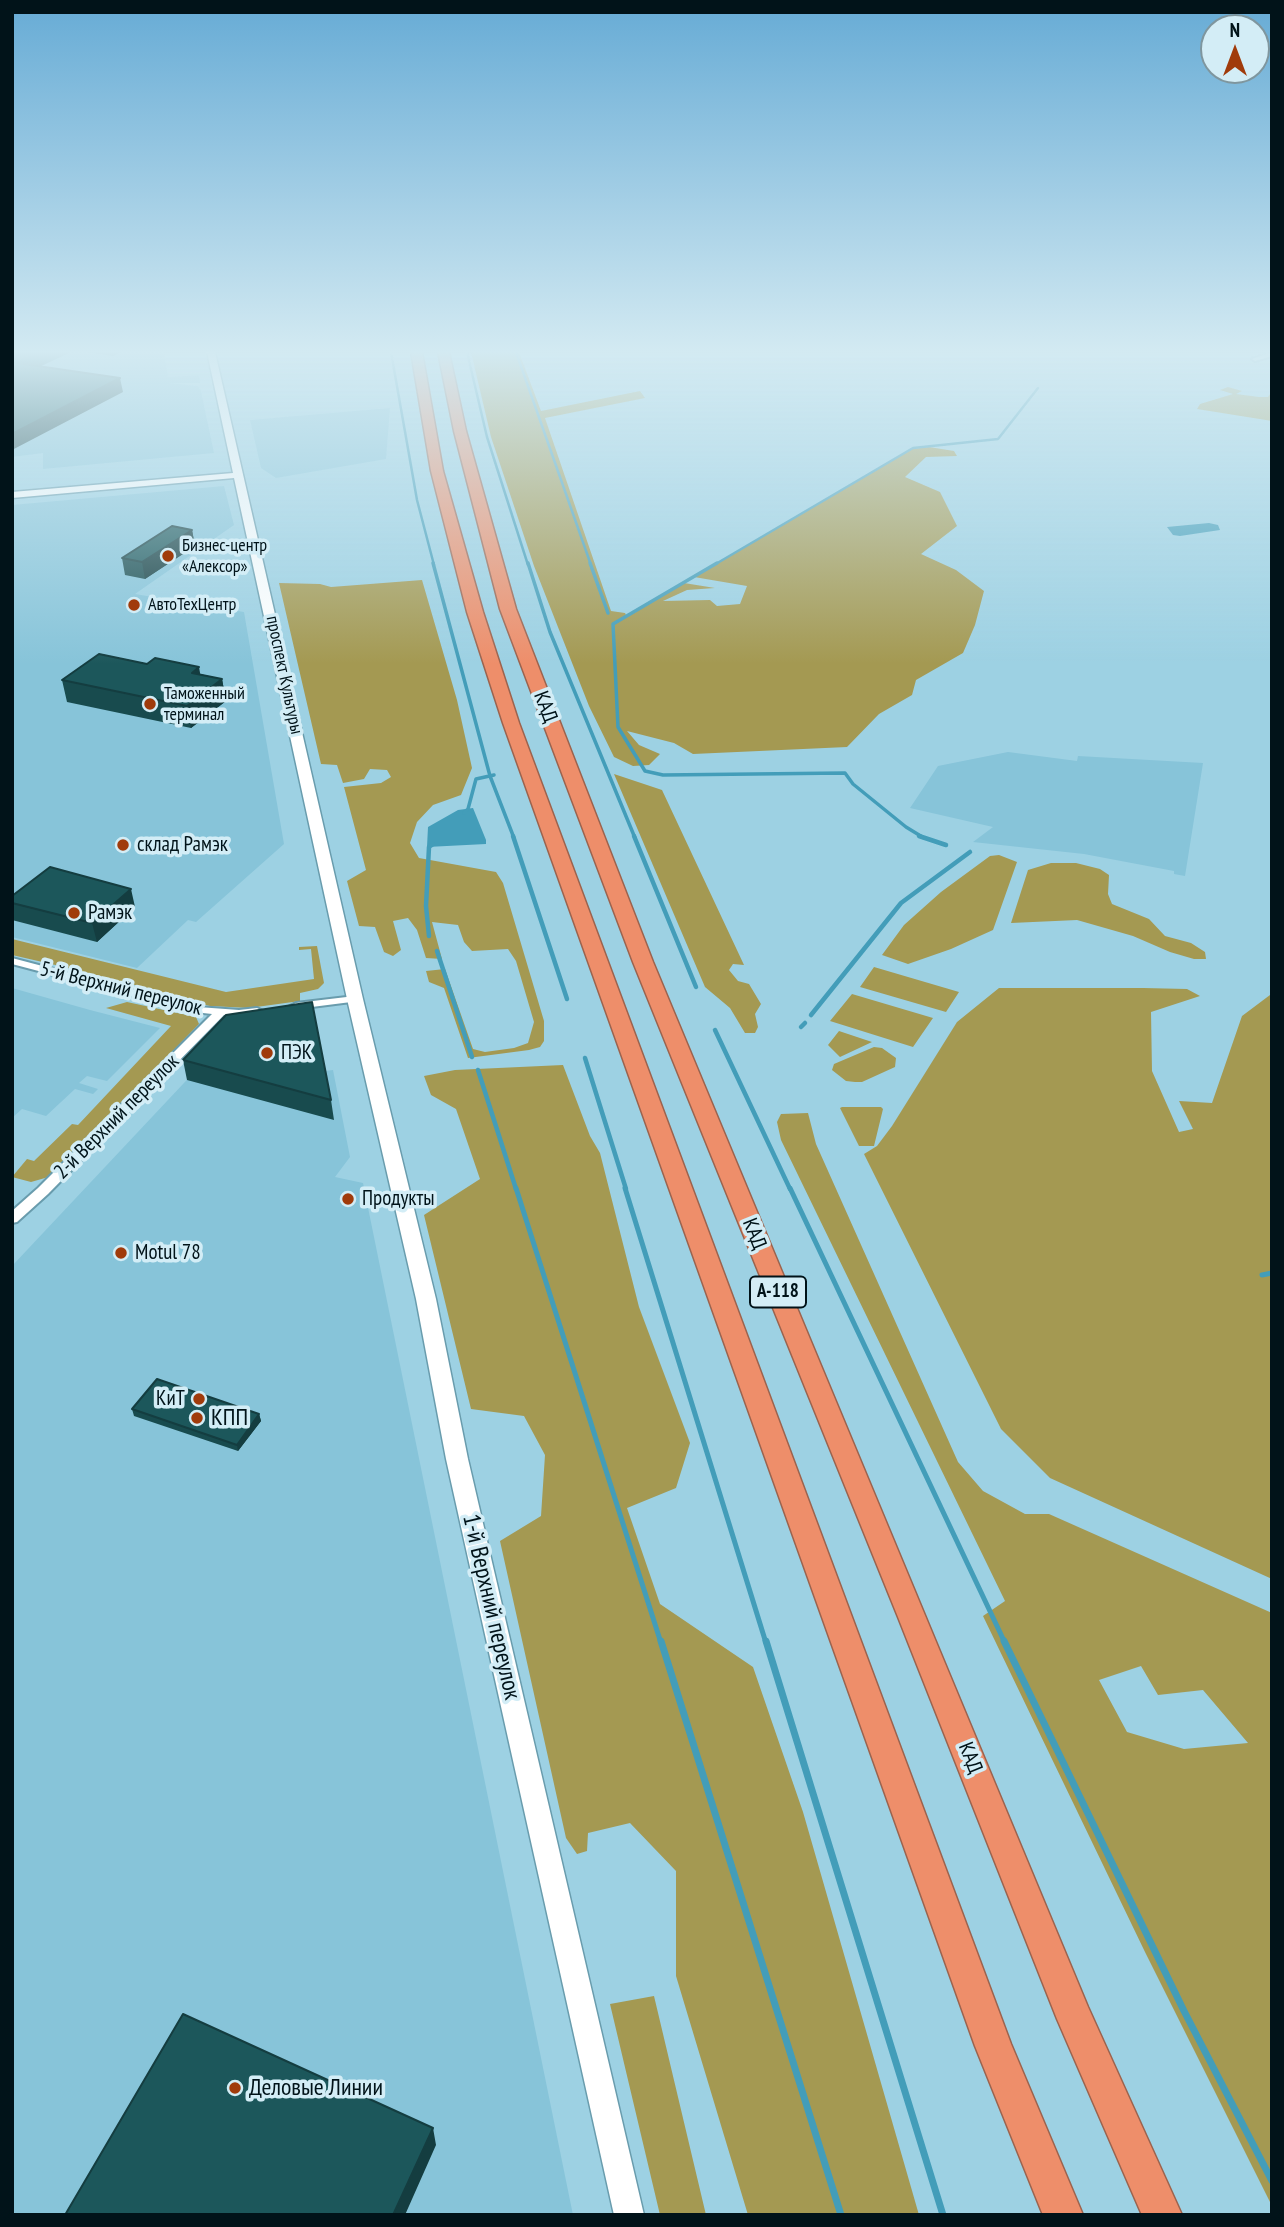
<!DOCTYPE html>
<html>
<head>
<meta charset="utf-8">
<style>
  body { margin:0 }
  #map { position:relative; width:1284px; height:2227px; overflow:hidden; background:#9dd1e3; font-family:"PT Sans Narrow",sans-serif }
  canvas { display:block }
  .frame { position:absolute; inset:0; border:14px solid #011319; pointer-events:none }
  .north { position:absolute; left:1200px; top:14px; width:70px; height:70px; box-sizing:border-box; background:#d3edf6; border:2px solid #7f969e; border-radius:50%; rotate:0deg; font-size:19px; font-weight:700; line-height:28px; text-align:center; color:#011319 }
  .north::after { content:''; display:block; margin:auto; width:24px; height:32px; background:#a03b0b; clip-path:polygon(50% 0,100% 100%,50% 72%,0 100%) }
</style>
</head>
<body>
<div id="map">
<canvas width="1284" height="2227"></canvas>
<div class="frame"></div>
<div class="north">N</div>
</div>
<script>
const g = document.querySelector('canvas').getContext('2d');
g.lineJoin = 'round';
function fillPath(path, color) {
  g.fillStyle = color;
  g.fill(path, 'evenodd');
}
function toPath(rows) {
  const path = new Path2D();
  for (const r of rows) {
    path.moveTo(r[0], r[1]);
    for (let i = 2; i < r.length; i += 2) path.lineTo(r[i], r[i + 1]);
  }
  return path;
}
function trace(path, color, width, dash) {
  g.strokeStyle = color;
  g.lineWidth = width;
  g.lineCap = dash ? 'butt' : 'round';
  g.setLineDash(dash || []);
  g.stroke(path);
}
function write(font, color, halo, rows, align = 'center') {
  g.font = font + ' "PT Sans Narrow",sans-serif';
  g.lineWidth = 7;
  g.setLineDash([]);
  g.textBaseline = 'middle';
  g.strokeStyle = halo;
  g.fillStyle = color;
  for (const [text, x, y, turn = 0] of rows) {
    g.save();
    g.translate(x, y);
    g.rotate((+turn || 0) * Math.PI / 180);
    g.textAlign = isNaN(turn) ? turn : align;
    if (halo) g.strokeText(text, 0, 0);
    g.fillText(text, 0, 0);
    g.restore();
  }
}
fillPath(toPath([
  [12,352,164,352,168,377,199,375,200,383,169,383,198,386,201,391,214,453,43,469,43,453,12,457],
  [390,408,386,459,276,478,261,468,250,420],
  [224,486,234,525,135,594,244,612,284,844,196,922,188,920,137,968,12,937,12,505],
  [1008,752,1077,761,1078,756,1203,763,1185,876,1174,874,1174,871,1084,854,973,842,993,827,910,808,938,766],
  [12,988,90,1010,160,1028,107,1081,87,1076,79,1083,98,1089,93,1094,75,1089,46,1116,22,1109,12,1118],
  [230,1034,325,1071,333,1070,350,1157,335,1177,363,1183,573,2215,12,2215,12,1266]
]), '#87c4d9');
fillPath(toPath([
  [471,352,519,352,541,411,640,391,645,398,545,418,611,611,625,613,627,617,684,583,715,588,687,590,663,601,710,600,717,606,740,604,747,586,694,577,911,449,929,447,954,451,957,456,926,457,905,477,940,492,957,526,921,554,956,570,984,591,975,625,963,653,916,680,912,695,879,714,847,747,693,754,674,743,627,731,639,745,660,754,649,765,633,766,614,757,589,706,534,566,491,437],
  [1228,387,1242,391,1236,394,1259,397,1268,397,1272,391,1272,421,1197,409,1200,404,1233,394,1220,390],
  [422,580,457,700,472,768,461,795,433,805,417,822,410,843,419,858,496,872,503,883,544,1021,544,1041,540,1047,529,1050,468,1058,444,988,429,982,426,971,445,969,473,1049,485,1052,514,1048,528,1043,534,1022,516,961,508,949,472,951,464,942,458,925,432,922,442,959,426,958,417,930,408,918,393,921,401,950,393,956,384,952,375,927,359,926,347,881,366,870,344,787,381,783,391,777,387,770,370,769,364,779,343,783,337,765,321,764,279,583,320,584,331,587],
  [614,774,662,790,744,965,733,964,729,970,738,981,749,984,761,1004,755,1014,758,1027,755,1033,745,1033,730,1008,705,987],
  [999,855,1017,862,993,930,951,949,908,964,882,955,904,925,941,892,990,856],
  [1051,863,1076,863,1100,869,1109,875,1108,894,1112,904,1149,919,1165,936,1191,943,1205,952,1206,959,1194,959,1170,952,1133,936,1077,920,1011,923,1028,870],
  [12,939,226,992,314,979,311,949,299,950,299,947,317,946,324,983,318,989,300,993,300,1001,249,1008,210,1006,153,993,155,990,64,967,66,965,63,963,60,966,12,955],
  [874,967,959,992,946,1012,860,987],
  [999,988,1143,988,1187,989,1200,996,1151,1012,1152,1071,1179,1132,1193,1129,1179,1101,1212,1103,1242,1016,1270,995,1272,996,1272,1579,1050,1478,1001,1429,864,1154,877,1146,892,1126,957,1022],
  [852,994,933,1018,913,1047,830,1021],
  [127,1002,196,1017,199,1024,52,1176,31,1182,12,1177,27,1159,34,1161,72,1124,78,1125,171,1026,106,1008],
  [839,1031,872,1042,840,1057,828,1045],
  [874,1047,882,1048,896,1058,895,1067,862,1082,855,1082,846,1081,832,1070,834,1064],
  [563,1065,590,1136,600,1153,639,1307,690,1443,676,1488,627,1508,660,1604,753,1667,803,1812,919,2215,748,2215,676,1976,676,1871,630,1823,588,1833,587,1851,577,1854,566,1838,500,1541,541,1516,545,1455,524,1416,471,1409,424,1215,480,1179,456,1109,431,1095,424,1076,455,1070],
  [842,1107,881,1107,883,1109,874,1146,859,1146,840,1108],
  [808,1113,816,1144,958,1462,983,1491,1025,1514,1049,1514,1272,1613,1272,2206,1145,1952,983,1616,1005,1601,781,1140,777,1122,781,1114],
  [1141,1666,1158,1695,1203,1690,1248,1743,1184,1749,1127,1732,1099,1680],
  [654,1996,706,2215,660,2215,610,2004]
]), '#a49952');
fillPath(toPath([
  [1209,523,1218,525,1220,530,1180,536,1173,535,1167,527],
  [473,808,486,840,486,844,427,847,428,827,458,810]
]), '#439db9');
trace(toPath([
  [391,352,417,500,434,565],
  [467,352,487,437,528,565],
  [516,352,591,565],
  [714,565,913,448,998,439,1038,388]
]), '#439db9', 2.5);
trace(toPath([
  [433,563,490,776,514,838],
  [528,563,550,632,635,838],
  [590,563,608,613],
  [717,563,613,624,618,727,645,771,663,775,845,773,853,784,906,827,924,838],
  [464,813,468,809,476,779,494,775]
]), '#439db9', 3.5);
trace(toPath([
  [513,836,567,999],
  [634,836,696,987],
  [919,836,946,845],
  [429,936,426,906,429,847,433,844],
  [437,951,472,1057],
  [811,1015,901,903,970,852],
  [801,1027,805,1023],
  [715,1030,790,1189],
  [585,1058,626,1189],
  [478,1070,516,1189]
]), '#439db9', 4.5);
trace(toPath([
  [516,1188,661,1643],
  [625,1188,766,1643],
  [790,1188,1005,1643],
  [1262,1275,1272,1273]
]), '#439db9', 5);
trace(toPath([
  [661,1641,841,2215],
  [766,1641,943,2215],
  [1004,1641,1184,2011,1272,2181]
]), '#439db9', 7);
const street = toPath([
  [1272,352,1272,356,1255,361,1252,359,1272,352],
  [12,958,198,1007,239,1010,257,1008,263,1011,257,1014,224,1015,48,1194,17,1222,12,1223,12,1211,38,1188,212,1014,194,1012,12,964,12,958],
  [355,996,361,999,359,1001,296,1009,290,1006,296,1003,355,996]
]);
const secondary = toPath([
  [207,352,215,352,363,999,436,1299,468,1459,644,2215,614,2215,446,1459,416,1299,347,999,234,478,12,498,12,492,233,473,207,352]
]);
const highway = toPath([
  [411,352,422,352,443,471,483,612,519,723,1011,2044,1083,2215,1043,2215,975,2046,503,723,467,612,431,471,411,352],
  [438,352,449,352,466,431,516,609,653,962,1088,2007,1182,2215,1142,2215,1057,2019,898,1617,633,962,500,609,454,431,438,352]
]);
trace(street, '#699cad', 4);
trace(secondary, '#699cad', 3);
trace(highway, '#9b634e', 3);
fillPath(street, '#fff');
fillPath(secondary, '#fff');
fillPath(highway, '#ee8e6a');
fillPath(toPath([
  [86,352,121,352,113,356],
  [192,530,195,546,145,579,125,575,122,558],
  [200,674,222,679,226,701,191,728,67,702,62,680],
  [12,896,135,907,97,942,12,920],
  [183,1060,331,1100,334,1120,187,1080],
  [132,1409,259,1414,261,1421,238,1451,134,1416]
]), '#184b4e');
fillPath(toPath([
  [41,352,71,352,20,376,17,363],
  [112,352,121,352,113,356],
  [120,378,123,392,12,450,12,434],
  [192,530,195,546,145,579,142,562],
  [199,667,203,690,192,673],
  [222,679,226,701,191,728,187,706],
  [131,889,135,907,97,942,92,923],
  [259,1414,261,1421,238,1451,237,1445],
  [433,2128,436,2145,405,2215,393,2215]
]), '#143d40');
const building = toPath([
  [12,352,41,352,17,363,120,378,12,434,12,352],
  [172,526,192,530,142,562,122,558,172,526],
  [99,654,147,664,155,658,199,667,192,673,222,679,187,706,62,680,99,654],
  [50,867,131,889,92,923,12,903,12,896,50,867],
  [312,1002,331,1100,183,1060,226,1015,312,1002],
  [157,1379,259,1414,237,1445,132,1409,157,1379],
  [183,2014,433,2128,393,2215,65,2215,183,2014]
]);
fillPath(building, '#1c575b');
trace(building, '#143d40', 2);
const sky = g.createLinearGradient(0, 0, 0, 664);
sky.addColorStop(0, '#66abd5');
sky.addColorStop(0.53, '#d3eaf2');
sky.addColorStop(1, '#d3eaf200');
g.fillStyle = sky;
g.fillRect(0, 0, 1284, 664);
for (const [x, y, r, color] of [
  [168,556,7,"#a03b0b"],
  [134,605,7,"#a03b0b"],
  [150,704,7,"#a03b0b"],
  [123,845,7,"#a03b0b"],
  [74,913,7,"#a03b0b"],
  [267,1053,7,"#a03b0b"],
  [348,1199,7,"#a03b0b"],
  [121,1253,7,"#a03b0b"],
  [199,1399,7,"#a03b0b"],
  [197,1418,7,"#a03b0b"],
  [235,2088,7,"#a03b0b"]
]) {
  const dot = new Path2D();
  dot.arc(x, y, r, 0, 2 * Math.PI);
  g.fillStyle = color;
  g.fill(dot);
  trace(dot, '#d3edf6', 2.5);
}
write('18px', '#011319', '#d3edf6', [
  ["Бизнес-центр",182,546],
  ["«Алексор»",182,567],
  ["АвтоТехЦентр",148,605],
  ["Таможенный",164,694],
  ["терминал",164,715]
], 'left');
write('18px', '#011319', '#d3edf6', [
  ["проспект Культуры",284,675,78]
]);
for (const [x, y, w] of [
  [778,1292,56]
]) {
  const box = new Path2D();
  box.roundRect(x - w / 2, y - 15.5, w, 31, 5);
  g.fillStyle = '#d3edf6';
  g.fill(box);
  trace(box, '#011319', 2);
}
write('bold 19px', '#011319', null, [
  ["А-118",778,1292]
]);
write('21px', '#011319', '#d3edf6', [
  ["КАД",545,707,69],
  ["5-й Верхний переулок",121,989,14],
  ["2-й Верхний переулок",117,1117,-45],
  ["КАД",754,1234,68],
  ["КАД",970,1758,68]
]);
write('21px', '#011319', '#d3edf6', [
  ["склад Рамэк",137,845],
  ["Рамэк",88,913],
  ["ПЭК",281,1053],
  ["Продукты",362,1199],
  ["Motul 78",135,1253],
  ["КиТ",185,1399,"right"]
], 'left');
write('24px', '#011319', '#d3edf6', [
  ["КПП",211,1418],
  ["Деловые Линии",249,2088]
], 'left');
write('24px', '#011319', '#d3edf6', [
  ["1-й Верхний переулок",491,1607,77]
]);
</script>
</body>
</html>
